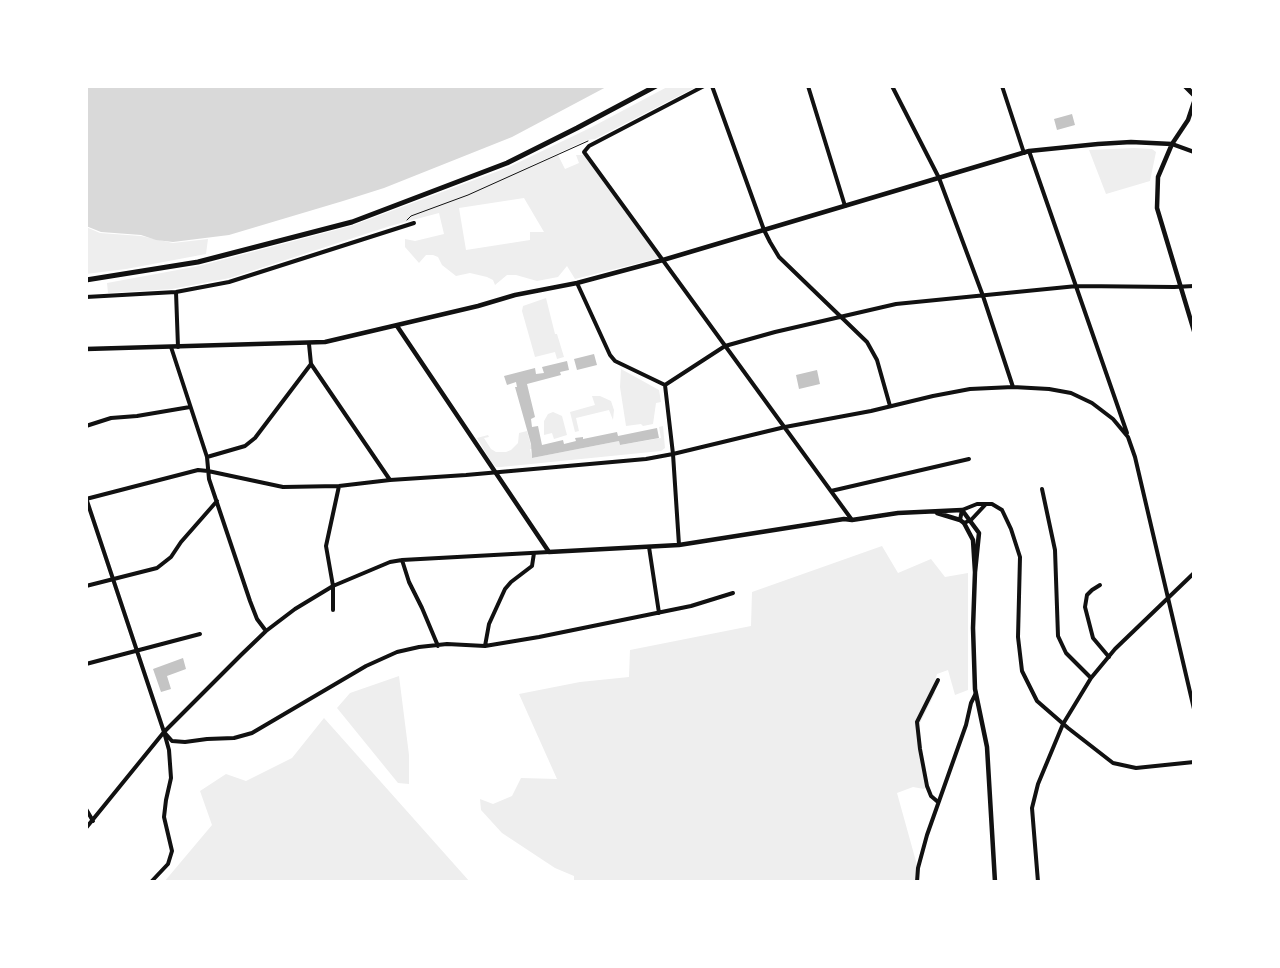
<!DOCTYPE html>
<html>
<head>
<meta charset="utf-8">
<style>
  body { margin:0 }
  #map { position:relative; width:1280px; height:968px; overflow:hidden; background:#fff; font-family:Figtree,sans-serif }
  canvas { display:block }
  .frame { position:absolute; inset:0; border:88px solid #fff; pointer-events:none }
</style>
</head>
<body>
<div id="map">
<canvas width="1280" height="968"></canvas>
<div class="frame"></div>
</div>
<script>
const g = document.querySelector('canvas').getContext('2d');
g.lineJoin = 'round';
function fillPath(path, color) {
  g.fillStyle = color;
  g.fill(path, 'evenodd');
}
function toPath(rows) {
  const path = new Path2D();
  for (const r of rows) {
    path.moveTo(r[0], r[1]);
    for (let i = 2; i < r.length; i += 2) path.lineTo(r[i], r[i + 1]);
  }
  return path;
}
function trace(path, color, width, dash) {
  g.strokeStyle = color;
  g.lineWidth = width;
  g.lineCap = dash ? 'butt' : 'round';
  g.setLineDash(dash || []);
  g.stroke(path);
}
fillPath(toPath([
  [669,86,698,86,595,139,587,140,513,174,558,155,565,169,579,163,576,155,584,155,659,258,575,279,567,266,558,277,537,281,516,275,507,275,495,285,493,280,487,277,470,273,456,276,442,265,438,257,433,255,426,255,419,263,405,247,405,239,415,241,444,234,439,213,390,226,230,278,172,289,108,293,107,283,199,266,351,226,509,167,592,127],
  [524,198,544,232,530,232,530,240,466,250,459,208],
  [1134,148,1152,149,1156,152,1150,181,1106,194,1089,150],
  [86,227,100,233,141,236,173,243,208,239,206,254,126,269,86,274],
  [546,298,555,334,557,334,564,357,557,359,555,352,535,357,522,311,523,306],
  [621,369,659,390,661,402,656,403,653,424,643,426,641,424,626,426,620,387],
  [592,396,600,396,611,401,614,410,613,420,609,410,576,418,579,431,575,432,570,412,595,405],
  [553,412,562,416,567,435,554,439,552,433,544,435,544,421,548,414],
  [663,426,665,448,661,451,501,467,496,467,492,463,477,438,488,435,489,437,484,438,491,449,496,452,506,452,511,450,518,443,519,433,527,431,532,449,530,449,532,458,619,441,620,445,661,438,659,427],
  [882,546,898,573,931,559,945,577,968,573,968,690,955,695,948,670,937,674,933,687,935,693,918,727,921,751,929,786,924,789,913,787,897,793,917,865,915,882,574,882,574,876,555,868,502,833,481,810,480,799,493,804,512,796,521,778,557,779,519,694,580,682,629,677,630,650,751,626,752,592],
  [399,676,409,755,409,784,398,783,337,708,350,693],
  [324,718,470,882,164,882,212,825,200,791,226,774,246,781,292,758]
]), '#eee');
fillPath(toPath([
  [86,86,608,86,512,137,384,188,343,201,229,235,173,242,156,240,141,235,101,232,86,226]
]), '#d9d9d9');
fillPath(toPath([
  [1072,114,1075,125,1057,130,1054,119],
  [594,354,597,365,577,370,574,359],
  [567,361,569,370,560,372,561,375,527,384,535,417,531,419,532,427,538,426,542,445,563,440,564,444,576,441,575,438,583,437,583,439,617,432,618,436,657,428,659,438,620,445,619,441,532,458,531,444,515,387,517,387,516,382,507,385,504,376,535,368,536,374,544,373,542,367],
  [817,370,820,384,799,389,796,375],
  [183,658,186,669,167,676,171,689,161,692,153,669]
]), '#c4c4c4');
trace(toPath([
  [407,220,411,216,468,195,588,141]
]), '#111', 1);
trace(toPath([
  [704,86,589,146,584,152,852,520],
  [712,86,764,230,770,242,779,257,867,342,877,360,890,406],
  [808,86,845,206],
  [892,86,939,178,983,296,1013,387],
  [1002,86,1024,153],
  [1172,144,1194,152],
  [1029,151,1127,433],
  [577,283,610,355,615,361,665,385,673,454,679,545],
  [176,292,178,347],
  [86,297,176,292,229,282,414,223],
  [171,347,207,457,209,479,250,601,257,619,266,631],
  [311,364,390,480],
  [665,385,725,346,775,332,896,304,1077,286,1174,287,1194,286],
  [86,426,111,418,137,416,190,407],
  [207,457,245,446,255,438,311,364,309,344],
  [1042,489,1055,550,1058,636,1066,653,1091,678],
  [831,491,969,459],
  [86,498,164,732,169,750,171,778,166,800,164,817,172,851,168,864,151,882],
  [86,499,198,470,208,471,283,487,339,486,390,480,466,475,646,459,673,454,785,427,871,411,933,396,970,389,1013,387,1049,389,1071,393,1092,403,1113,419,1128,437,1135,457,1194,709],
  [960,520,962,510,977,504,992,504,1002,510,1011,529,1020,557,1018,637,1022,671,1037,701,1068,728,1113,763,1136,768,1194,762],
  [964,523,971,520,986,504],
  [649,547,659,613],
  [402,560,409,582,422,608,438,646],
  [1100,585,1092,590,1087,595,1085,607,1093,638,1109,657],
  [86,586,157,568,171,557,181,542,217,501],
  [333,610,333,586,326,546,339,486],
  [485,646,489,624,505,589,511,582,532,566,534,553],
  [86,664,200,634],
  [164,732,172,741,185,742,207,739,234,738,252,733,366,666,397,652,419,647,447,644,485,646,539,637,691,606,733,593],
  [938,802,931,796,927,786,920,749,917,722,938,680],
  [86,809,93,821],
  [86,828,164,732,241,655,266,631,295,609,333,586,390,562,402,560,549,552],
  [917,882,918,868,927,835,966,725,971,703,976,693],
  [1038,882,1032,808,1038,784,1063,724,1091,678,1115,649,1194,573]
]), '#111', 4);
trace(toPath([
  [1194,102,1188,120,1172,144,1158,177,1157,208,1194,331],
  [397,326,549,552,679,545,844,519,852,520,898,513,962,510,979,533,975,572],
  [86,349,325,342,478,306,515,295,577,283,663,260,1029,151,1098,144,1131,142,1172,144],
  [937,513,960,520,964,523,973,540,975,572,973,628,975,689,987,747,995,882]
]), '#111', 4.5);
trace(toPath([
  [1185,86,1194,95],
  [86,280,198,262,352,222,507,163,577,128,656,86]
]), '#111', 5);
</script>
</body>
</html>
